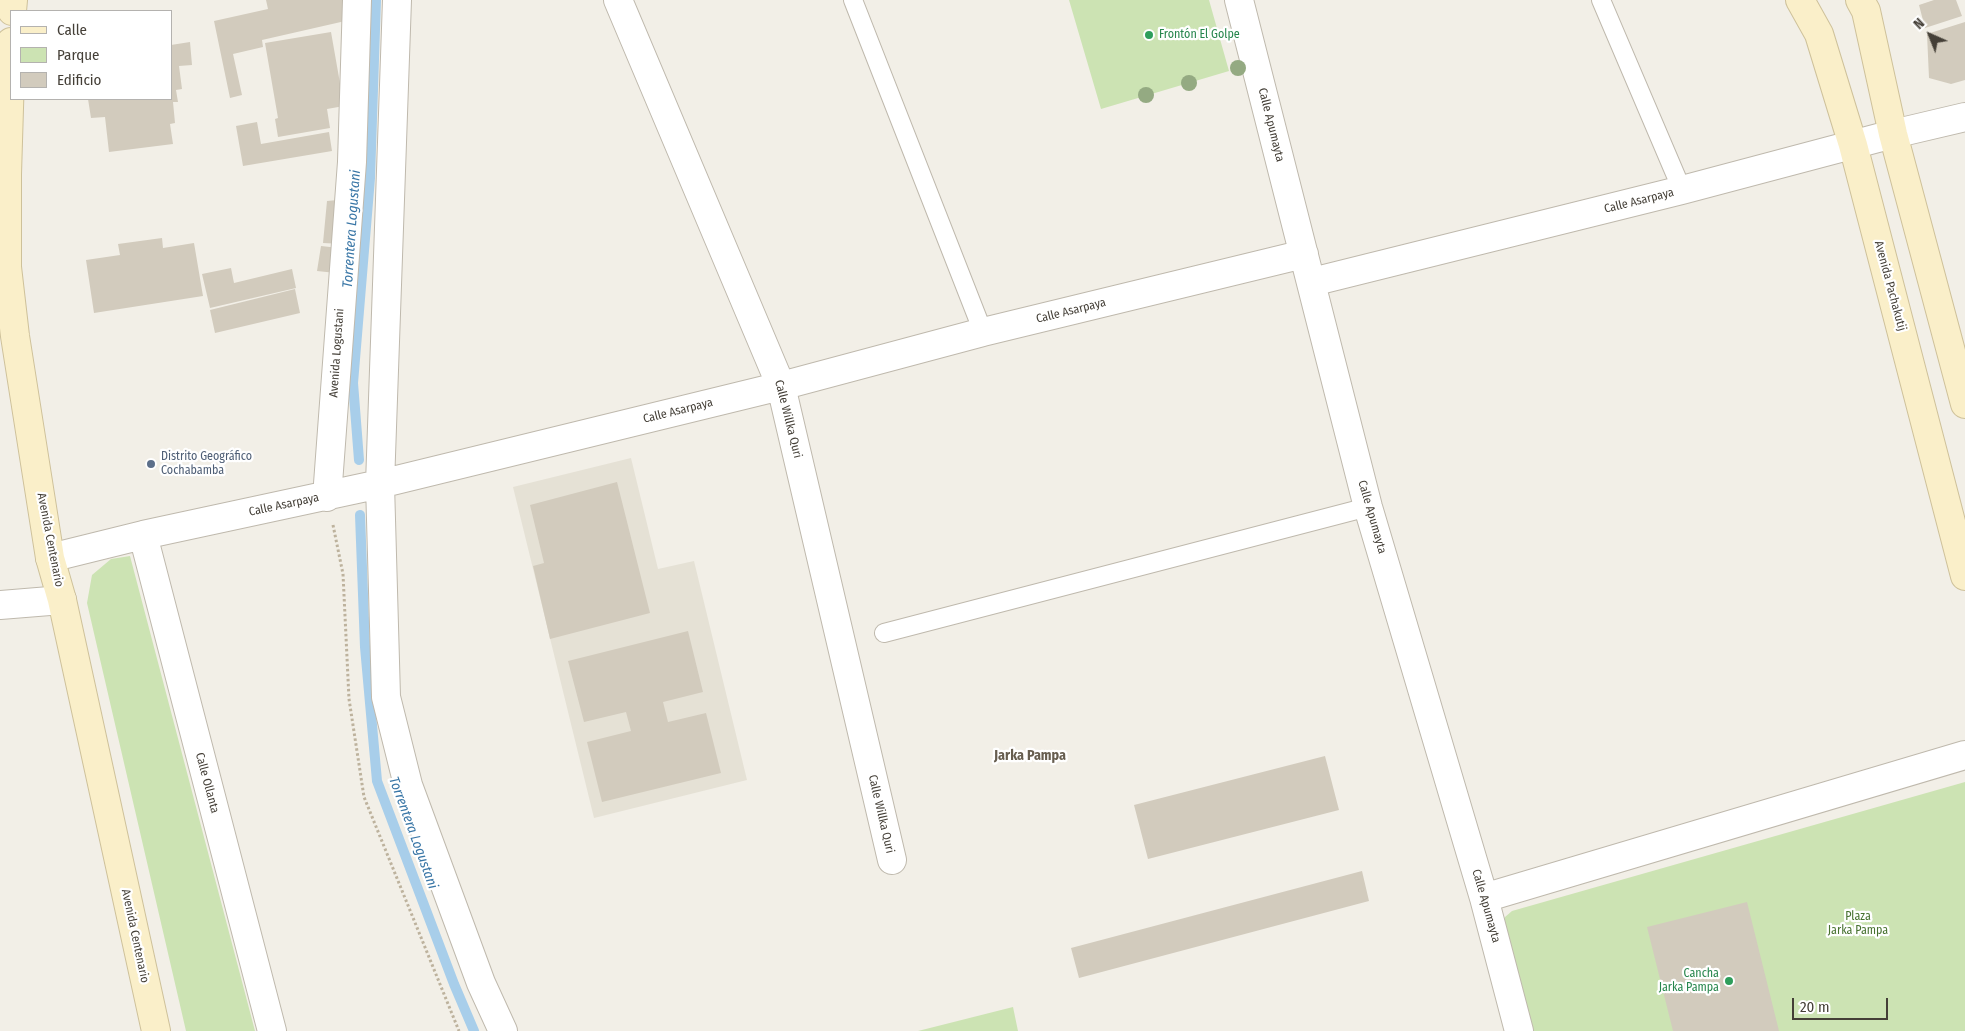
<!DOCTYPE html>
<html>
<head>
<meta charset="utf-8">
<style>
  body { margin:0 }
  #map { position:relative; width:1965px; height:1031px; overflow:hidden; background:#f2efe7; font-family:"Fira Sans Condensed",sans-serif }
  canvas { display:block }
  .legend { position:absolute; left:10px; top:10px; width:162px; height:90px; box-sizing:border-box; background:#fff; border:1px solid #b4b2af; margin:0; padding:6px 9px; list-style:none; font-size:15px; color:#443f37 }
  .legend li { display:flex; align-items:center; gap:10px; height:25px }
  .legend b { width:25px; border:1px solid #b4b2af }
  .north { position:absolute; left:1905px; top:10px; width:50px; height:50px; -webkit-text-stroke:4px #fff; paint-order:stroke; rotate:316deg; font-size:14px; font-weight:700; line-height:20px; text-align:center; color:#443f37 }
  .north::after { content:''; display:block; margin:auto; width:18px; height:22px; background:#443f37; clip-path:polygon(50% 0,100% 100%,50% 72%,0 100%) }
  .scale { position:absolute; left:1792px; top:998px; width:96px; height:22px; box-sizing:border-box; border:2px solid #443f37; border-top:0; padding-left:6px; font-size:15px; line-height:18px; white-space:nowrap; color:#443f37; -webkit-text-stroke:4px #fff; paint-order:stroke }
</style>
</head>
<body>
<div id="map">
<canvas width="1965" height="1031"></canvas>
<ul class="legend">
<li><b style="height:6px;background:#faefc9"></b>Calle</li>
<li><b style="height:14px;background:#cce3b3"></b>Parque</li>
<li><b style="height:14px;background:#d2cbbd"></b>Edificio</li>
</ul>
<div class="north">N</div>
<div class="scale">20 m</div>
</div>
<script>
const g = document.querySelector('canvas').getContext('2d');
g.lineJoin = 'round';
function fillPath(path, color) {
  g.fillStyle = color;
  g.fill(path, 'evenodd');
}
function toPath(rows) {
  const path = new Path2D();
  for (const r of rows) {
    path.moveTo(r[0], r[1]);
    for (let i = 2; i < r.length; i += 2) path.lineTo(r[i], r[i + 1]);
  }
  return path;
}
function trace(path, color, width, dash) {
  g.strokeStyle = color;
  g.lineWidth = width;
  g.lineCap = dash ? 'butt' : 'round';
  g.setLineDash(dash || []);
  g.stroke(path);
}
function write(font, color, halo, rows, align = 'center') {
  g.font = font + ' "Fira Sans Condensed",sans-serif';
  g.lineWidth = 4.5;
  g.setLineDash([]);
  g.textBaseline = 'middle';
  g.strokeStyle = halo;
  g.fillStyle = color;
  for (const [text, x, y, turn = 0] of rows) {
    g.save();
    g.translate(x, y);
    g.rotate((+turn || 0) * Math.PI / 180);
    g.textAlign = isNaN(turn) ? turn : align;
    if (halo) g.strokeText(text, 0, 0);
    g.fillText(text, 0, 0);
    g.restore();
  }
}
fillPath(toPath([
  [631,458,658,569,694,561,747,780,594,818,513,487]
]), '#e5e1d5');
fillPath(toPath([
  [1069,0,1209,0,1229,71,1101,109],
  [130,556,255,1031,186,1031,87,603,92,575,111,559],
  [1965,782,1965,1031,1531,1031,1503,923,1505,917,1512,911],
  [1013,1007,1018,1031,918,1031]
]), '#cce3b3');
trace(toPath([
  [359,460,353,383,370,178,376,0],
  [360,515,365,647,377,781,454,984,474,1031]
]), '#a8ceea', 10);
fillPath(toPath([
  [266,0,349,0,354,19,262,40,263,47,233,54,242,95,230,98,214,21,268,9],
  [1934,0,1956,0,1962,16,1925,28,1919,5],
  [1965,22,1965,80,1951,84,1929,78,1927,34],
  [331,32,344,106,327,109,330,128,278,137,275,119,278,118,265,43],
  [190,42,192,65,179,66,182,89,176,90,178,102,173,102,175,123,170,124,173,144,109,152,105,117,91,118,88,99,171,99,171,45],
  [257,122,261,144,329,132,332,151,243,166,236,126],
  [348,199,343,244,323,243,327,201],
  [162,238,163,248,194,243,203,296,94,313,86,260,120,255,118,244],
  [321,246,339,248,336,273,317,271],
  [231,268,234,283,292,269,296,288,210,308,202,274],
  [295,289,300,313,215,333,210,310],
  [617,482,650,613,550,639,533,566,544,563,530,505],
  [688,631,703,692,663,702,668,722,706,713,721,773,602,802,587,742,631,731,626,712,584,722,568,661],
  [1325,756,1339,810,1148,859,1134,805],
  [1362,871,1369,901,1079,978,1071,948],
  [1747,902,1779,1031,1673,1031,1647,927]
]), '#d2cbbd');
const service = toPath([
  [853,0,983,332],
  [1601,0,1682,190],
  [884,633,1368,507]
]);
const minor = toPath([
  [397,0,380,484,386,697,408,785,481,983,503,1031],
  [618,0,781,386,892,860],
  [1239,0,1368,507,1484,898,1519,1031],
  [1312,282,1682,190,1893,134,1965,117],
  [327,497,352,162,357,0],
  [143,535,272,1031],
  [50,558,143,535,380,484,781,386,983,332,1304,254],
  [0,605,62,600],
  [1484,898,1965,755]
]);
const secondary = toPath([
  [1800,0,1819,34,1853,145,1965,576],
  [1860,0,1866,11,1893,134,1965,404],
  [12,11,13,0],
  [11,42,7,174,7,267,15,336,50,558,62,600,156,1031]
]);
trace(service, '#bfb9ad', 20);
trace(minor, '#bfb9ad', 30);
trace(secondary, '#cec19a', 30);
trace(toPath([
  [333,525,343,574,349,699,364,797,459,1031]
]), '#bdb29d', 3, [2.5, 2.5]);
trace(service, '#fff', 18);
trace(minor, '#fff', 28);
trace(secondary, '#faefc9', 28);
g.fillStyle = '#94aa82';
for (const [x, y] of [
  [1238,68],
  [1189,83],
  [1146,95]
]) {
  g.beginPath();
  g.arc(x, y, 8, 0, 2 * Math.PI);
  g.fill();
}
for (const [x, y, r, color] of [
  [1149,35,5,"#2e9e5b"],
  [151,464,5,"#5c6f8a"],
  [1729,981,5,"#2e9e5b"]
]) {
  const dot = new Path2D();
  dot.arc(x, y, r, 0, 2 * Math.PI);
  g.fillStyle = color;
  g.fill(dot);
  trace(dot, '#fff', 2);
}
write('12px', '#27864d', '#fff', [
  ["Frontón El Golpe",1159,35],
  ["Cancha",1719,974,"right"],
  ["Jarka Pampa",1719,988,"right"]
], 'left');
write('12px', '#443f37', '#fff', [
  ["Calle Apumayta",1271,125,76],
  ["Calle Asarpaya",1639,201,-14],
  ["Avenida Pachakutij",1890,286,75],
  ["Calle Asarpaya",1071,311,-14],
  ["Avenida Logustani",337,353,-86],
  ["Calle Asarpaya",678,411,-14],
  ["Calle Willka Quri",788,419,76],
  ["Calle Asarpaya",284,505,-12],
  ["Calle Apumayta",1372,517,74],
  ["Avenida Centenario",50,540,79],
  ["Calle Ollanta",207,783,75],
  ["Calle Willka Quri",881,814,77],
  ["Calle Apumayta",1486,906,74],
  ["Avenida Centenario",135,936,78]
]);
write('12px', '#4e5e75', '#fff', [
  ["Distrito Geográfico",161,457],
  ["Cochabamba",161,471]
], 'left');
write('12px', '#47712f', '#fff', [
  ["Plaza",1858,917],
  ["Jarka Pampa",1858,931]
]);
write('italic 14px', '#3976a6', '#fff', [
  ["Torrentera Logustani",352,229,-86],
  ["Torrentera Logustani",413,833,70]
]);
write('bold 14px', '#665d4f', '#fff', [
  ["Jarka Pampa",1030,756]
]);
</script>
</body>
</html>
